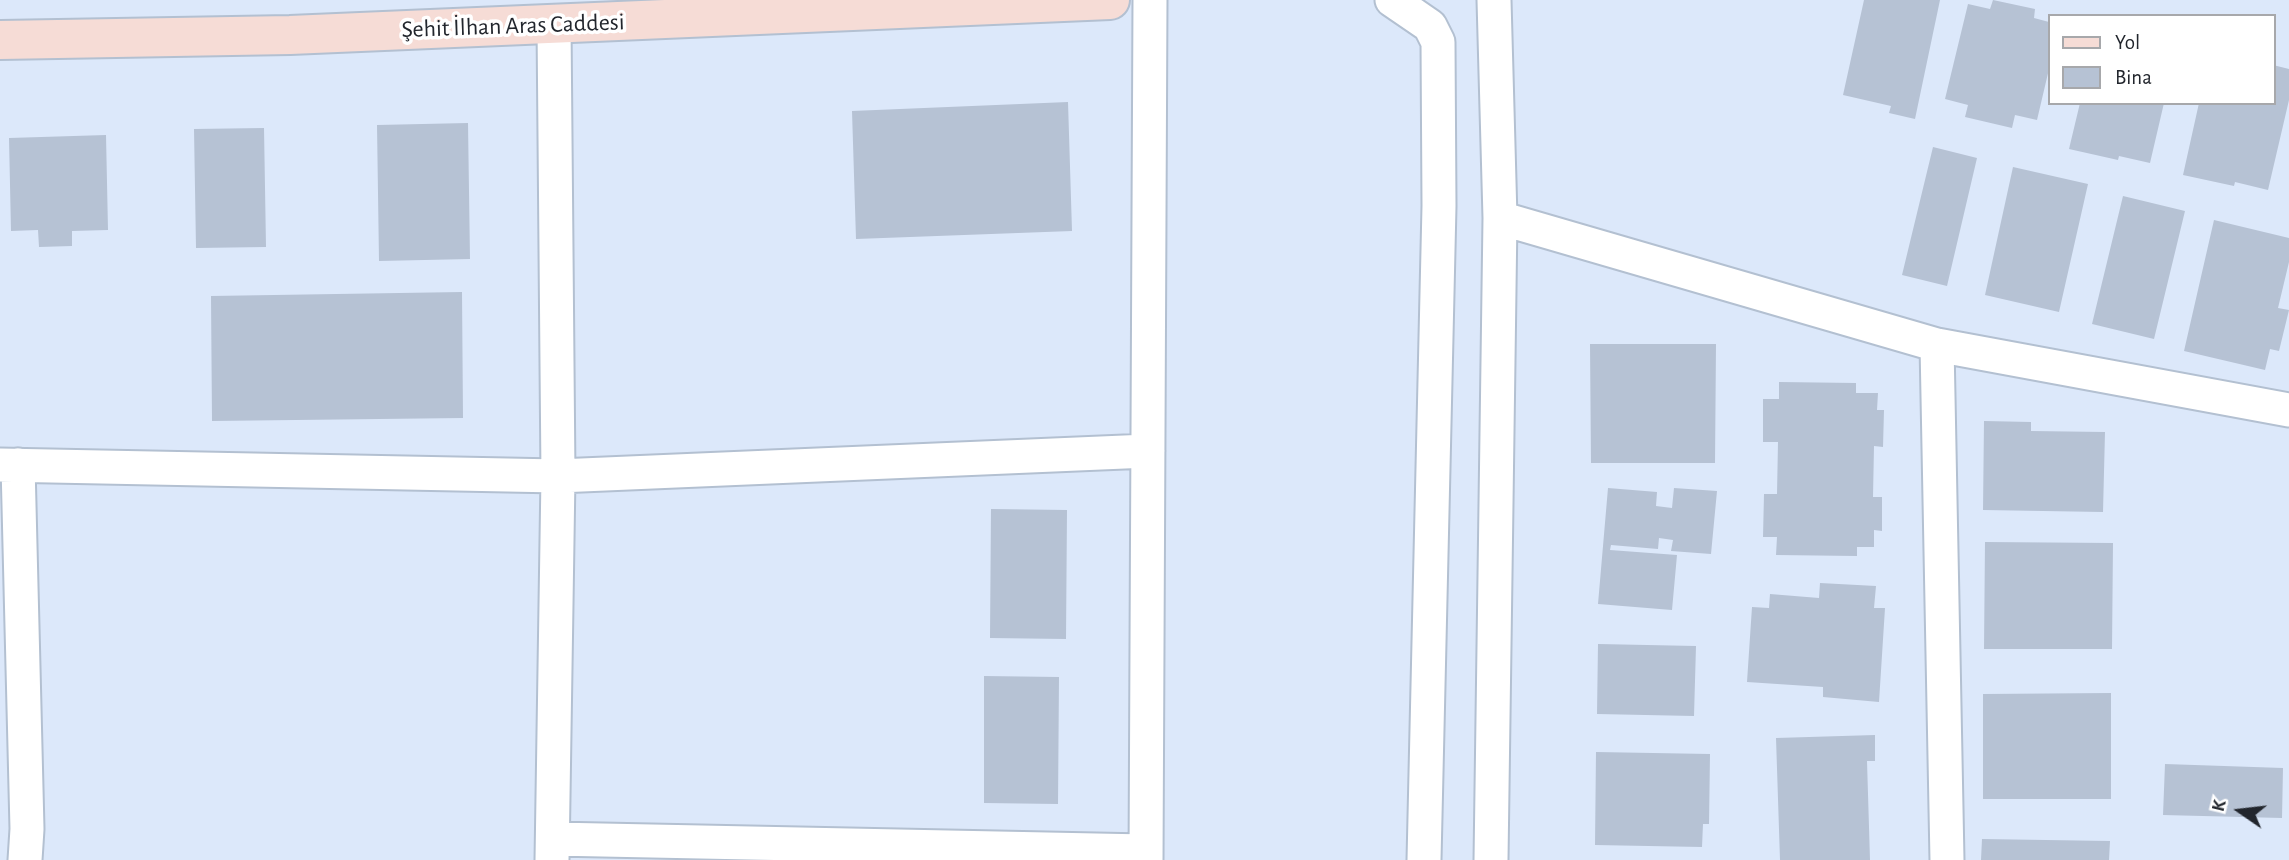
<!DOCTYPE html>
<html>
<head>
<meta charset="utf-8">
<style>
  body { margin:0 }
  #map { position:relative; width:2289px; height:860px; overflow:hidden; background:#dce8fa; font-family:"Alegreya Sans",sans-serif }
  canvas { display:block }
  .legend { position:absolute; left:2048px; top:14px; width:228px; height:91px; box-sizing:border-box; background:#fff; border:2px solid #a7a8ab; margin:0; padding:9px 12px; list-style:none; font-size:21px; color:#22262d }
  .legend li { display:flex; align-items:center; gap:14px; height:35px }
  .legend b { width:35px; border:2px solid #a7a8ab }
  .north { position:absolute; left:2205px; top:776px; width:70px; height:70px; -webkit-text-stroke:5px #fff; paint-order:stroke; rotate:284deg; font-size:19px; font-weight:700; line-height:28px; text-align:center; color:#22262d }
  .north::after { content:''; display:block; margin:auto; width:24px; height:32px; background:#22262d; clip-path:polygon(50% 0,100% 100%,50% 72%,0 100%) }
</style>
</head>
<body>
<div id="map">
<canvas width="2289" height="860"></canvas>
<ul class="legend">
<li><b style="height:9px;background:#f6dcd6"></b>Yol</li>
<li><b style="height:19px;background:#b6c2d4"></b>Bina</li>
</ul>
<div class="north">K</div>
</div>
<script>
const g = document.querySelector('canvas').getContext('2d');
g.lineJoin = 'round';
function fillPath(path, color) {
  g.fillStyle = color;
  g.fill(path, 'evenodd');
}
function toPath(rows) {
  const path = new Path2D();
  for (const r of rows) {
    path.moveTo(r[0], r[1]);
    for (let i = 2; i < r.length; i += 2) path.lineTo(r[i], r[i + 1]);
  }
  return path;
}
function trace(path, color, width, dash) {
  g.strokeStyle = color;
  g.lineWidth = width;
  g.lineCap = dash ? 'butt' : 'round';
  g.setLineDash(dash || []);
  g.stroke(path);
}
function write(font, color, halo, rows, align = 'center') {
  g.font = font + ' "Alegreya Sans",sans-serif';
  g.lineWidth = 7;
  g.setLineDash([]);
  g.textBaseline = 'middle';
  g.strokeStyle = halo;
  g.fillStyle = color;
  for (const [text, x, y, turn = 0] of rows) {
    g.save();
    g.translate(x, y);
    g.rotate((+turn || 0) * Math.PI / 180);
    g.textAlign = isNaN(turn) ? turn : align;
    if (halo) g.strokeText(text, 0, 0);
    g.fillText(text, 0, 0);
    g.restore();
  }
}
fillPath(toPath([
  [1864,0,1940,0,1915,119,1889,113,1891,106,1843,95],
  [1993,0,2035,9,2034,18,2049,22,2049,69,2037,120,2015,115,2012,128,1965,117,1968,105,1945,99,1968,4,1990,9],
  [2273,65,2289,69,2289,100,2268,190,2235,182,2234,186,2183,175,2199,103,2273,103],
  [1068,102,1072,231,856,239,852,111],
  [2080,103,2164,103,2150,163,2119,156,2118,160,2069,149],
  [468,123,470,259,379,261,377,125],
  [264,128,266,247,196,248,194,129],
  [106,135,108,230,72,231,72,246,39,247,38,230,11,231,9,138],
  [1933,147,1977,158,1947,286,1902,275],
  [2013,167,2088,184,2059,312,1985,295],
  [2123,196,2185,211,2154,339,2092,324],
  [2214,220,2289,238,2289,262,2278,308,2289,310,2279,351,2270,349,2265,370,2184,351],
  [462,292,463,418,212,421,211,296],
  [1590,344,1716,344,1715,463,1591,463],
  [1779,382,1856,383,1856,393,1878,393,1877,410,1884,410,1883,447,1874,446,1873,497,1882,497,1882,531,1874,530,1874,547,1857,547,1857,556,1776,555,1777,537,1763,537,1764,494,1777,494,1778,442,1763,442,1763,399,1779,399],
  [1984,421,2031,422,2031,431,2105,432,2103,512,1983,510],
  [1608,488,1657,492,1656,506,1672,508,1674,488,1717,491,1711,554,1671,551,1673,540,1659,538,1658,549,1611,545,1610,550,1677,555,1672,610,1598,604],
  [991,509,1067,510,1066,639,990,638],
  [1985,542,2113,543,2112,649,1984,649],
  [1820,583,1876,586,1874,608,1885,608,1879,702,1823,697,1823,687,1747,682,1752,607,1769,608,1770,594,1819,598],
  [1598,644,1696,646,1694,716,1597,714],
  [984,676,1059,677,1058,804,984,803],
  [2111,693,2111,799,1983,799,1983,694],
  [1875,735,1875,761,1867,761,1870,860,1780,860,1776,738],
  [1596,752,1710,754,1709,824,1703,824,1702,847,1595,845],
  [2165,764,2283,768,2282,818,2163,815],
  [1982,839,2110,841,2109,860,1981,860]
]), '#b6c2d4');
const minor = toPath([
  [1392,0,1430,26,1438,42,1439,206,1424,860],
  [1500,218,1937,345,2289,410],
  [1937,345,1947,860],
  [0,465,558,476,1148,451],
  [18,465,27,829,25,860],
  [553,839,1146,851],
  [552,860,558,476,554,24],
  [1146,860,1150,0],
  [1491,860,1500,218,1494,0]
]);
const secondary = toPath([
  [0,40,290,35,1110,0]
]);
trace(minor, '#b3c0d1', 37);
trace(secondary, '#b3c0d1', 42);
trace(minor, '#fff', 33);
trace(secondary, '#f6dcd6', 38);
write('24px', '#22262d', '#fff', [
  ["Şehit İlhan Aras Caddesi",513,26,-2]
]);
</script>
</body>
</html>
